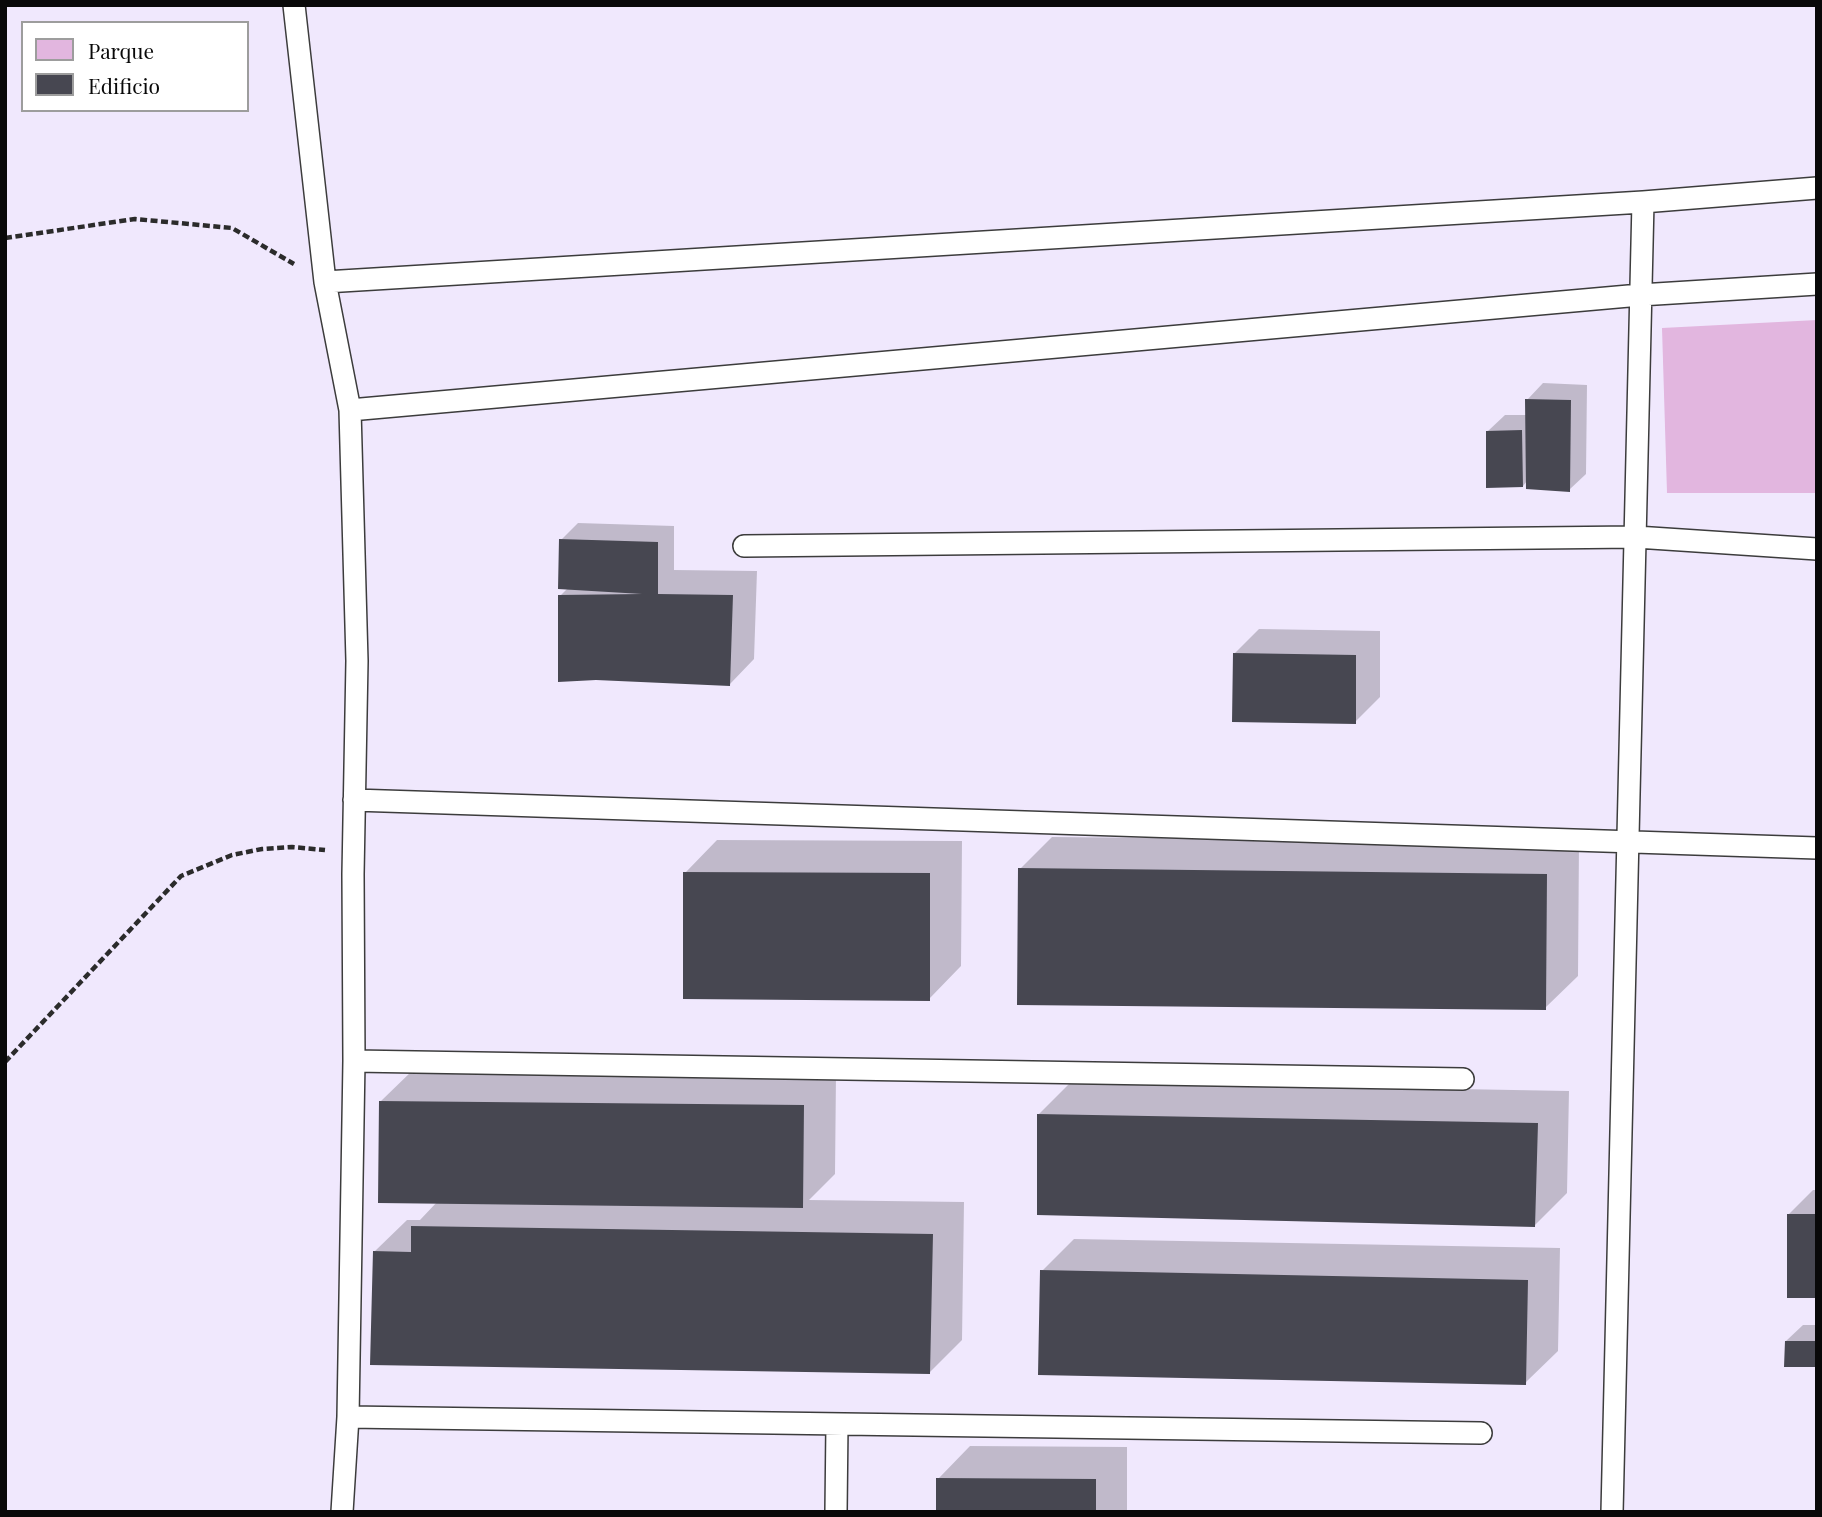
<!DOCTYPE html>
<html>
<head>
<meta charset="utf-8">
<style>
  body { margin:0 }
  #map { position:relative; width:1822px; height:1517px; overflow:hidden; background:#f0e8fd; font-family:"Playfair Display",serif }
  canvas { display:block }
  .frame { position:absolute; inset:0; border:7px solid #090909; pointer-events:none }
  .legend { position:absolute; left:21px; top:21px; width:228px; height:91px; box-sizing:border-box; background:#fff; border:2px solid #9d9d9d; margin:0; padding:9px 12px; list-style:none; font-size:21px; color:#090909 }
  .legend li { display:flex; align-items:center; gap:14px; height:35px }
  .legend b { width:35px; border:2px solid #9d9d9d }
</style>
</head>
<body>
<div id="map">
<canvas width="1822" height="1517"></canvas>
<div class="frame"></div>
<ul class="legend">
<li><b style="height:19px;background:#e2b6df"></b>Parque</li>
<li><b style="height:19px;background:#474751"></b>Edificio</li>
</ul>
</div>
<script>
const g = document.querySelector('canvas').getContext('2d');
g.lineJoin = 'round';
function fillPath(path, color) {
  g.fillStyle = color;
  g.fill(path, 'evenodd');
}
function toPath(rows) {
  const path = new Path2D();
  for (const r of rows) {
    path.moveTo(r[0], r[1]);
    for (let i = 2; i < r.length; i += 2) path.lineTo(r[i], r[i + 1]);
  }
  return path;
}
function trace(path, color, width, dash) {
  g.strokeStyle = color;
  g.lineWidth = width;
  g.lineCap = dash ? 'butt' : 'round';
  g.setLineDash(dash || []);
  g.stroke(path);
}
fillPath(toPath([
  [1817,320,1817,493,1667,493,1662,328]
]), '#e2b6df');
fillPath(toPath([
  [1543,383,1587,385,1586,474,1569,490,1527,481,1523,486,1488,431,1505,415,1527,415,1527,400],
  [578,523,674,526,674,570,757,571,754,659,730,684,560,596,568,588,561,540],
  [1259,629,1380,631,1380,697,1355,722,1234,654],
  [1052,837,1579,842,1578,976,1545,1008,1020,869],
  [717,840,962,841,961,966,929,999,685,873],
  [414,1069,836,1074,835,1174,809,1200,964,1202,962,1340,930,1372,374,1252,407,1220,420,1220,437,1202,381,1101],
  [1071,1082,1569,1091,1567,1193,1535,1225,1039,1114],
  [1813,1190,1817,1190,1817,1296,1789,1214],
  [1074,1239,1560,1248,1558,1351,1525,1383,1042,1271],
  [1803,1325,1817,1325,1817,1365,1786,1341],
  [970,1446,1127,1447,1127,1512,938,1512,938,1479]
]), '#0003');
fillPath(toPath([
  [1525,399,1571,400,1570,492,1526,489],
  [1522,430,1523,487,1486,488,1486,431],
  [559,539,658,542,658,594,733,595,730,686,596,680,558,682,558,595,642,594,558,589],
  [1233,653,1356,655,1356,724,1232,722],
  [1018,868,1547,874,1546,1010,1017,1005],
  [683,872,930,873,930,1001,683,999],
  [379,1101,804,1105,803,1208,378,1203],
  [1037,1114,1538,1123,1535,1227,1037,1215],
  [1787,1214,1817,1214,1817,1298,1787,1298],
  [411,1226,933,1234,930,1374,370,1365,373,1251,411,1252],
  [1040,1270,1528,1280,1526,1385,1038,1375],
  [1785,1341,1817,1341,1817,1367,1784,1367],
  [936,1478,1096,1479,1096,1512,936,1512]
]), '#474751');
const lane = toPath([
  [294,5,325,282,350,410,357,661,353,874,354,1061,348,1417,342,1512],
  [325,282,1643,202,1817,188],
  [350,410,1640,295,1817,284],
  [744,546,1636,537,1817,549],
  [354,800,1817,848],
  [354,1061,1463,1079],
  [348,1417,1481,1433],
  [836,1512,837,1424],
  [1612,1512,1643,202]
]);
trace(lane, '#3c3c3c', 24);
trace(toPath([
  [5,238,135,219,232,228,294,264],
  [5,1062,181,876,232,855,262,849,292,847,325,850]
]), '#2b2b2b', 4.5, [7, 3.5]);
trace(lane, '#fff', 21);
</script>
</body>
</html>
